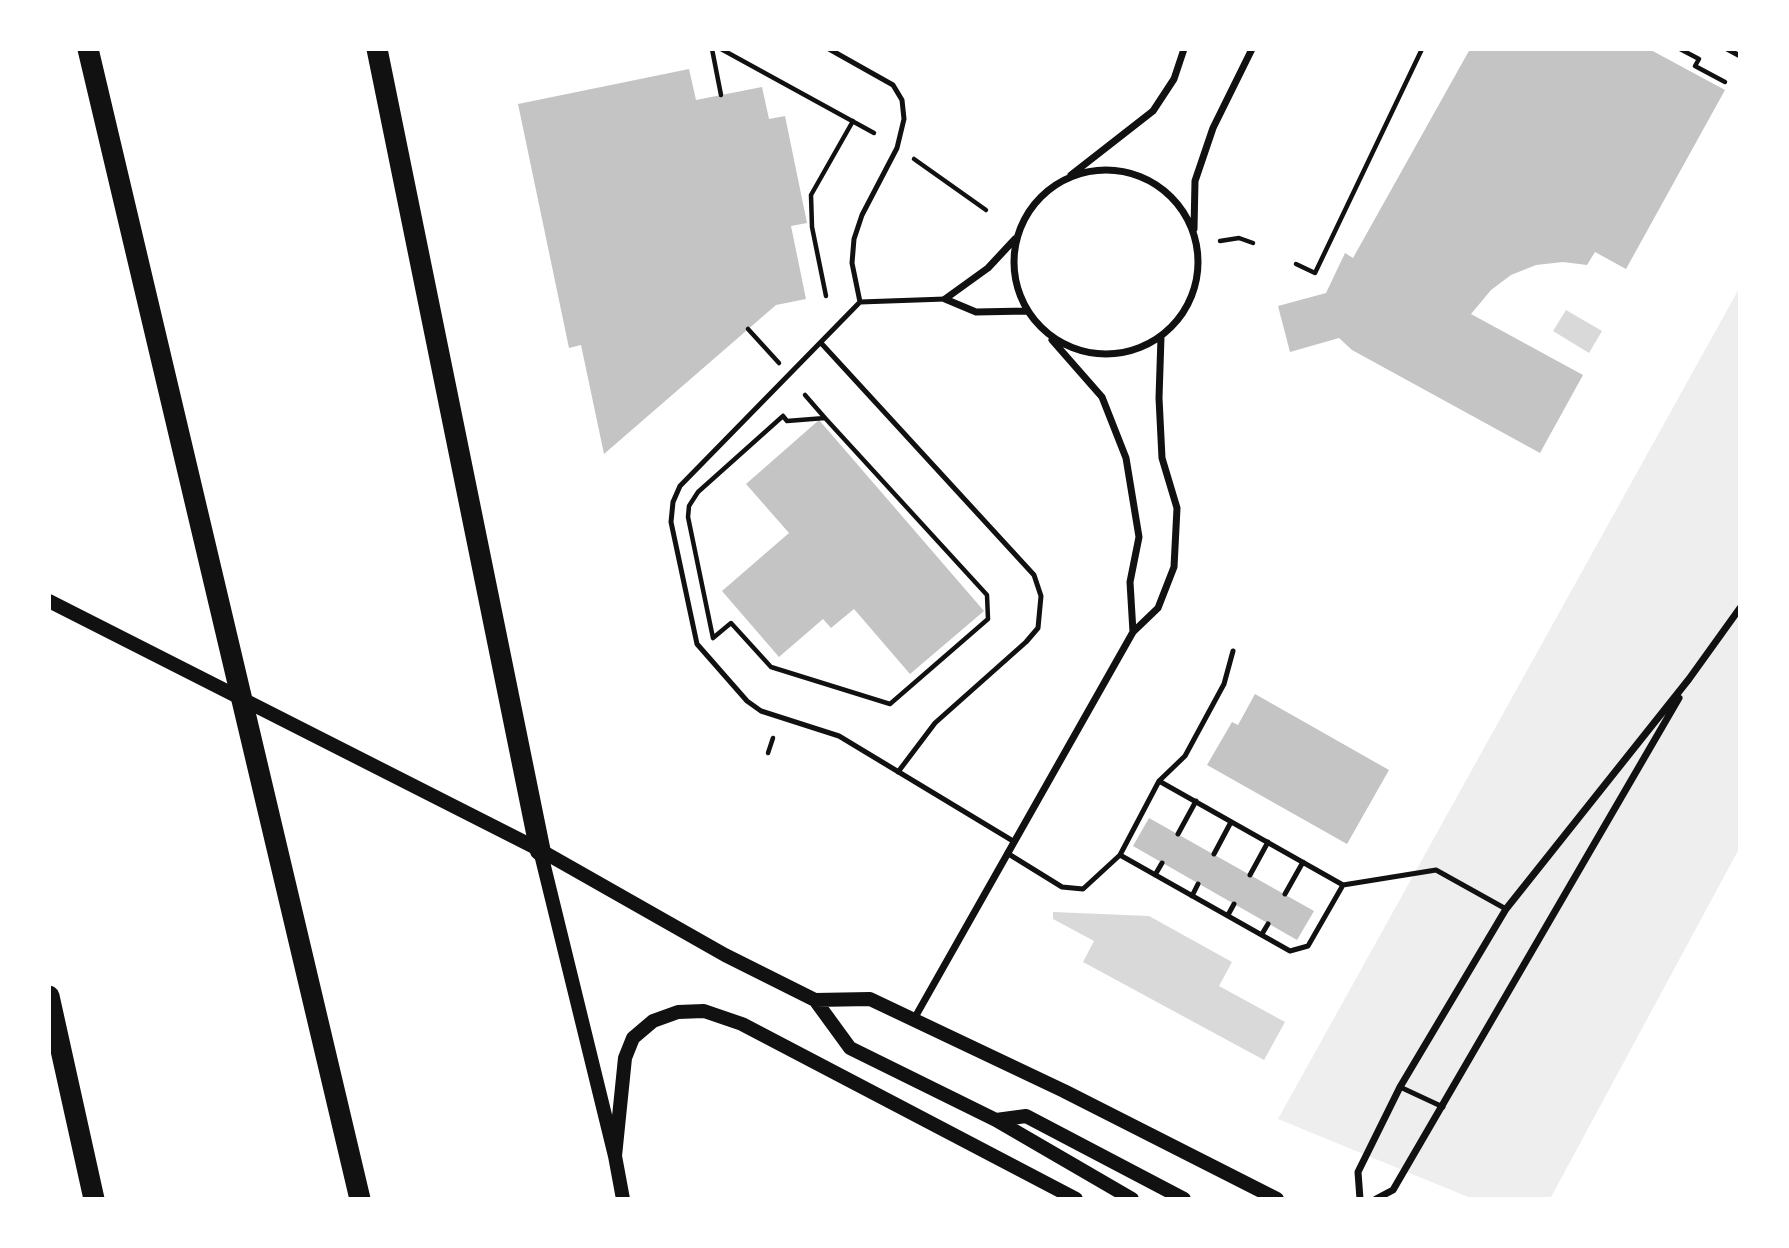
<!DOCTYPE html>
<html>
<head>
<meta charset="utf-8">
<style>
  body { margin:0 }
  #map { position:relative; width:1789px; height:1248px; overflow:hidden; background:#fff; font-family:"Space Grotesk",sans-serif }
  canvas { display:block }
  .frame { position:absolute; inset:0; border:51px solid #fff; pointer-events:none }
</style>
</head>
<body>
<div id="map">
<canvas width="1789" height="1248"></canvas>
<div class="frame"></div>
</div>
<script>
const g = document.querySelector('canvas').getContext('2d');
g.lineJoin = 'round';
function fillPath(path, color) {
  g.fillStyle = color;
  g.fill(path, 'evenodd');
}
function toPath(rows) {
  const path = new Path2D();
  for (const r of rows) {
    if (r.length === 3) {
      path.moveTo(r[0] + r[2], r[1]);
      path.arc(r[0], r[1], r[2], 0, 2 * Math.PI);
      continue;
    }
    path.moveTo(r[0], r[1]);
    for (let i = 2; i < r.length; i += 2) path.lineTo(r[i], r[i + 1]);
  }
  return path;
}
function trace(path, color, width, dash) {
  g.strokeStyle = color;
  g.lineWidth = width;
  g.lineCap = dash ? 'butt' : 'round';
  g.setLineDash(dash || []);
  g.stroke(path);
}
fillPath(toPath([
  [1740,287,1740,847,1550,1199,1473,1199,1278,1119]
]), '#eee');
fillPath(toPath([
  [1566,310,1602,331,1589,353,1553,331],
  [1053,912,1149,916,1232,962,1219,986,1285,1022,1264,1060,1083,962,1094,941,1053,919]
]), '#d9d9d9');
fillPath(toPath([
  [1470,49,1649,49,1725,90,1626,269,1595,252,1587,265,1563,262,1536,265,1511,275,1491,290,1471,314,1583,375,1540,453,1352,350,1339,338,1290,352,1278,306,1326,293,1345,253,1353,258],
  [689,69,696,100,762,87,769,119,785,116,807,223,791,226,806,299,776,305,604,454,581,345,569,348,518,104],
  [819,420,984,611,910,674,854,609,831,628,823,619,779,657,722,591,789,533,746,484],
  [1255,694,1389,770,1347,844,1207,765,1232,722,1238,725],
  [1149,818,1314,911,1297,940,1133,846]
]), '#c4c4c4');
trace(toPath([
  [712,49,721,95],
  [721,49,874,133],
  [1680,49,1699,59,1695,66,1725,82],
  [914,159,986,210],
  [1220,241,1239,238,1253,243],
  [1296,264,1315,273,1422,49],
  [826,296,812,227,811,195,853,121],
  [748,329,779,363],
  [805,395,825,418],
  [783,416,787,421,825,418,987,595,988,619,890,704,771,667,731,623,713,638,688,517,689,506,698,492,783,416],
  [768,753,773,738]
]), '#111', 4.5);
trace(toPath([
  [829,49,893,85,902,100,904,119,897,148,862,215,854,239,852,263,860,302],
  [1727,49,1740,56],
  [945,299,860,302,680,486,673,502,671,522,697,644,747,701,761,711,839,736,1013,841],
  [821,343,1034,575,1041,596,1038,628,1026,642,935,723,898,772],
  [1233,651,1224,684,1185,756,1159,781,1343,885,1436,870,1506,909],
  [1159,781,1120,855,1290,951,1308,946,1343,885],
  [1178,834,1196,801],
  [1007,853,1062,887,1083,889,1120,855],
  [1214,854,1231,822],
  [1155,875,1162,863],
  [1250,875,1268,842],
  [1285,894,1303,862],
  [1192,896,1198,884],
  [1228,915,1234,904],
  [1262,934,1268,924],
  [1400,1087,1443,1107]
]), '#111', 5);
trace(toPath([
  [1106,262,92],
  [1071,175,1153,111,1174,79,1184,49],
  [1194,229,1195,181,1213,128,1252,49],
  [1015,239,988,268,945,299,976,312,1027,311],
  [1052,340,1102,397,1126,458,1139,537,1130,582,1133,632],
  [914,1019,1133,632,1158,608,1174,567,1177,508,1162,458,1159,398,1161,337],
  [1360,1199,1358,1172,1400,1087,1506,909,1689,679,1740,608],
  [1376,1199,1393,1190,1679,698]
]), '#111', 7);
trace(toPath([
  [49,601,540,850,725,955,815,1000,850,1048,996,1120,1132,1199],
  [540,850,615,1156,623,1199],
  [815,1000,870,999,1064,1091,1277,1199],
  [996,1120,1026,1116,1184,1199],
  [615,1156,625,1058,633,1038,653,1021,678,1012,704,1011,742,1024,1076,1199]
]), '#111', 14);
trace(toPath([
  [88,49,360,1199],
  [377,49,540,850],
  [49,996,94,1199]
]), '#111', 21);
</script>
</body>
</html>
